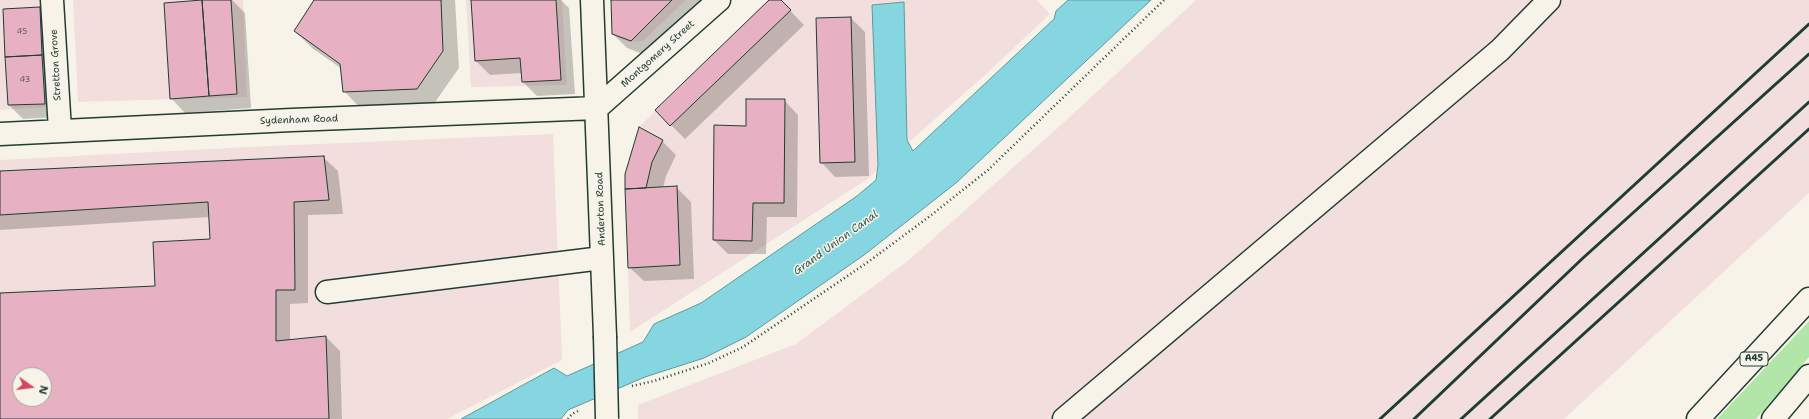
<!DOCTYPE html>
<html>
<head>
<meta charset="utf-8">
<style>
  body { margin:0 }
  #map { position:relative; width:1809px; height:419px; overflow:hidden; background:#f7f3e8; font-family:"Shantell Sans",sans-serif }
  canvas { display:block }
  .north { position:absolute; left:12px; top:367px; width:40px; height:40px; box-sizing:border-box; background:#f7f3e8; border:1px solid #a1aaa0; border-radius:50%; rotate:104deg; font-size:11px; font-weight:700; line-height:16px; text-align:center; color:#1f3d34 }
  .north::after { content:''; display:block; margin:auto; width:14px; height:18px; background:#d1495b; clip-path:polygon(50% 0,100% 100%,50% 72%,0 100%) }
</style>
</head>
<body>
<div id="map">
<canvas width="1809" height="419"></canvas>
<div class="north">N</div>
</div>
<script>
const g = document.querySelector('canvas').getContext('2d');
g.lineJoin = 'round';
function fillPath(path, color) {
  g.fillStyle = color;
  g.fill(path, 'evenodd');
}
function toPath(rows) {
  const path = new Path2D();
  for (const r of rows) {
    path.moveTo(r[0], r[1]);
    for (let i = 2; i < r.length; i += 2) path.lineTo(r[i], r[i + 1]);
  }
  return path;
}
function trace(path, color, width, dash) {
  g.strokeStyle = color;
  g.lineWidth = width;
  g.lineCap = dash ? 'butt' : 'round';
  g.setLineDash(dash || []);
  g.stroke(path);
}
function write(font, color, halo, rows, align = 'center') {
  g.font = font + ' "Shantell Sans",sans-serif';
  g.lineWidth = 3;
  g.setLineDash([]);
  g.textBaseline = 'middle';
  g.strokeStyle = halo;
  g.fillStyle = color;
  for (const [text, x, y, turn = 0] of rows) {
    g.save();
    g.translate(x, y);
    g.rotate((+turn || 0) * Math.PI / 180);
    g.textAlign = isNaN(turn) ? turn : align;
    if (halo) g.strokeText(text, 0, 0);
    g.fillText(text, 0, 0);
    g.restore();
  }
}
fillPath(toPath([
  [0,0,43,0,48,107,0,110],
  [73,0,243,0,247,97,78,102],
  [466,0,562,0,567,85,471,87],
  [611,0,686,0,643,41,628,42,612,34],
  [768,0,1037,0,1050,14,985,75,866,180,630,332,625,174,639,127],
  [1196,0,1809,0,1809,193,1564,419,638,419,638,405,796,344,909,260,1061,125],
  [553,134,562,360,447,419,0,419,0,160,248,147],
  [20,375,44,375,44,399,20,399]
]), '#f2dfdd');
fillPath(toPath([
  [1809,321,1809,357,1756,419,1717,419]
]), '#b1e6a8');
const water = toPath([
  [1068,0,1151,0,956,183,864,255,746,337,704,358,645,377,568,410,561,419,461,419,554,368,567,376,643,342,654,324,701,303,857,196,876,180,878,165,872,5,904,2,907,140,913,151,1054,19,1056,11,1068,0]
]);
fillPath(water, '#86d6e2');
trace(water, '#5d999c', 1);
fillPath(toPath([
  [219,0,232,0,245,13,251,108,185,113,171,98],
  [316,0,455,0,459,68,433,105,360,108,344,91,342,69,312,48,295,31],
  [472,0,561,0,569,8,575,94,537,96,523,82,522,73,490,75,476,61],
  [612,0,701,0,645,55,627,48,613,34],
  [771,0,780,0,804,25,685,139,656,110],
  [39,8,53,22,59,117,23,119,9,105,4,9],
  [851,18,865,32,869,176,835,177,821,162],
  [784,100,798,115,797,217,767,217,766,254,728,254,714,240],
  [662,141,676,155,666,176,663,188,677,188,691,202,694,279,644,281,629,267,626,174],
  [323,157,338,171,343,214,308,215,308,303,290,304,290,341,326,337,340,351,342,419,0,419,0,294,156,287,211,240,210,217,0,230,0,172],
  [20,375,44,375,44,399,20,399]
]), '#0003');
const building = toPath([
  [202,0,231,0,237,94,209,96,202,0],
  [202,0,209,96,170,99,164,3,202,0],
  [314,0,441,0,443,51,417,89,343,92,340,64,294,31,314,0],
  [471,0,556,0,561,80,522,82,520,58,475,61,471,0],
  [611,0,672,0,631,41,612,34,611,0],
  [769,0,781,0,791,10,670,126,655,110,769,0],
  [40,7,42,55,5,57,3,9,40,7],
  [851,17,855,162,820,163,816,18,851,17],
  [42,55,45,104,8,105,5,57,42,55],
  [746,99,785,99,784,203,753,203,752,241,713,240,714,125,746,126,746,99],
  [639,127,663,140,652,162,646,188,625,189,625,174,639,127],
  [324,156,329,200,294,202,295,290,276,290,276,341,326,336,329,419,0,419,0,293,155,286,153,242,210,239,208,202,0,215,0,171,324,156],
  [20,375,44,375,44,399,20,399,20,375],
  [677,186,680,265,628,268,625,189,677,186]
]);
fillPath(building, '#e8b0c3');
trace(building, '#1f3d34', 1);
const minor = toPath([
  [52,0,60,130],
  [592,0,605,336],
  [597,108,719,0],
  [0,134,292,120,597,108],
  [327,292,602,258],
  [1064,419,1500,50,1549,0]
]);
const highway = toPath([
  [1698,419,1809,299],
  [1773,419,1809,376]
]);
trace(minor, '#1f3d34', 25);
trace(highway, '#1f3d34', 25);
trace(toPath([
  [632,386,654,381,709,363,743,347,868,262,930,216,988,170,1164,0],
  [568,419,572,414,580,410]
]), '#1f3d34', 2.5, [1, 3]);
trace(minor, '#f7f3e8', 22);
trace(highway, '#f7f3e8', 22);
trace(toPath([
  [1380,419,1809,24],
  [1414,419,1583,258,1809,54],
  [1461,419,1809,102],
  [1490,419,1809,129]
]), '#1f3d34', 3);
const minorBridge = toPath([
  [605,336,607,419]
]);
trace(minorBridge, '#1f3d34', 25, []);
trace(minorBridge, '#f7f3e8', 22);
write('8px', '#515a58', null, [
  ["45",22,32],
  ["43",25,80]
]);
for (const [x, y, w] of [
  [1754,359,28]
]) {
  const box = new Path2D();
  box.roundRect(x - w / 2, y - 7, w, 14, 3);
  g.fillStyle = '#f7f3e8';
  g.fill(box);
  trace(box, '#1f3d34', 1);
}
write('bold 9px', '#1f3d34', null, [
  ["A45",1754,359]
]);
write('10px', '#1f3d34', '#f7f3e8', [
  ["Montgomery Street",658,54,-42],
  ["Stretton Grove",56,65,-93],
  ["Sydenham Road",299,120,-2],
  ["Anderton Road",601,209,-92]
]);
write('italic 11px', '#345c57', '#f7f3e8', [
  ["Grand Union Canal",836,243,-36]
]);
</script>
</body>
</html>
